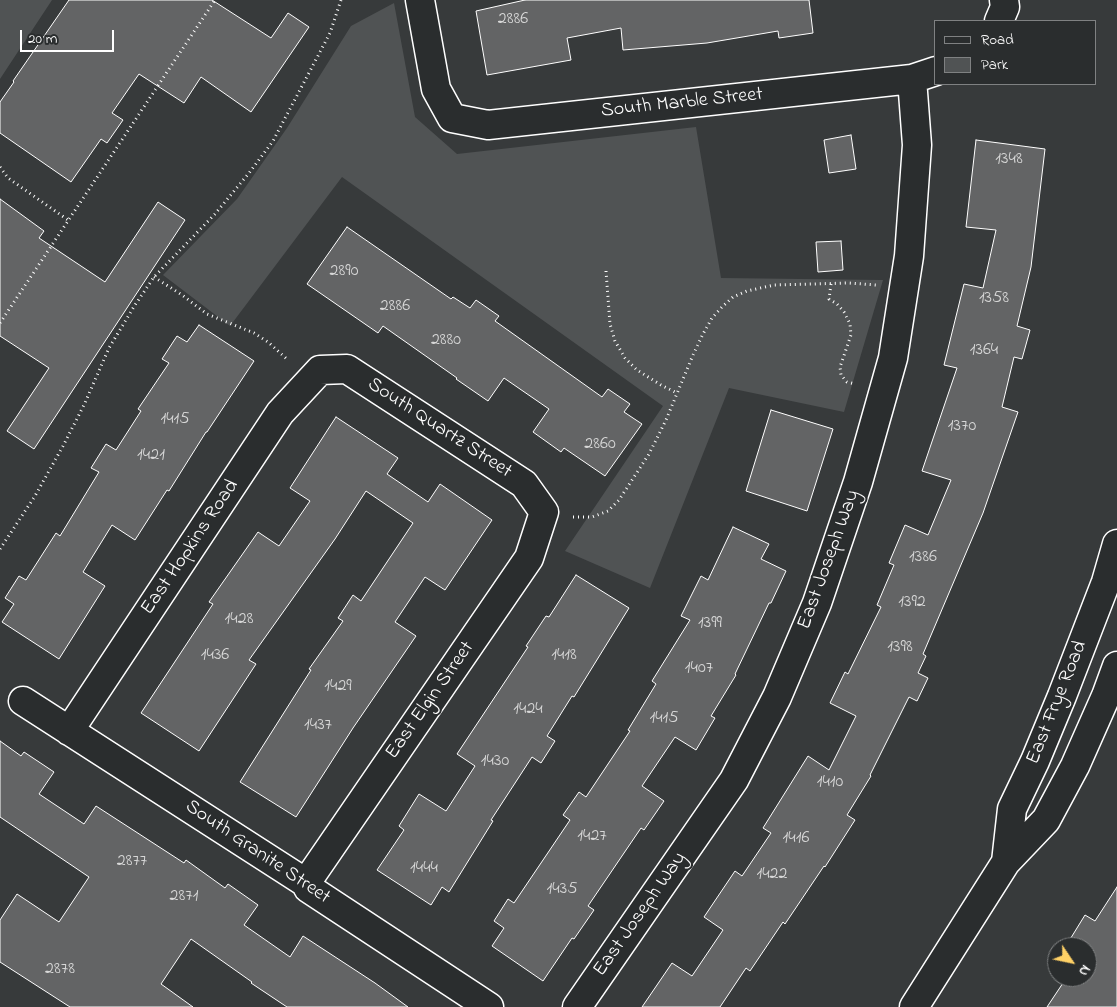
<!DOCTYPE html>
<html>
<head>
<meta charset="utf-8">
<style>
  body { margin:0 }
  #map { position:relative; width:1117px; height:1007px; overflow:hidden; background:#373a3b; font-family:"Indie Flower",sans-serif }
  canvas { display:block }
  .legend { position:absolute; left:934px; top:20px; width:162px; height:65px; box-sizing:border-box; background:#2a2d2e; border:1px solid #7f8182; margin:0; padding:6px 9px; list-style:none; font-size:15px; color:#fff }
  .legend li { display:flex; align-items:center; gap:10px; height:25px }
  .legend b { width:25px; border:1px solid #7f8182 }
  .north { position:absolute; left:1047px; top:937px; width:50px; height:50px; box-sizing:border-box; background:#2a2d2e; border:1px solid #7f8182; border-radius:50%; rotate:124deg; font-size:14px; font-weight:700; line-height:20px; text-align:center; color:#fff }
  .north::after { content:''; display:block; margin:auto; width:18px; height:22px; background:#ffd166; clip-path:polygon(50% 0,100% 100%,50% 72%,0 100%) }
  .scale { position:absolute; left:20px; top:30px; width:94px; height:22px; box-sizing:border-box; border:2px solid #fff; border-top:0; padding-left:6px; font-size:15px; line-height:18px; white-space:nowrap; color:#fff; -webkit-text-stroke:4px #2a2d2e; paint-order:stroke }
</style>
</head>
<body>
<div id="map">
<canvas width="1117" height="1007"></canvas>
<ul class="legend">
<li><b style="height:6px;background:#2a2d2e"></b>Road</li>
<li><b style="height:14px;background:#505354"></b>Park</li>
</ul>
<div class="north">N</div>
<div class="scale">20 m</div>
</div>
<script>
const g = document.querySelector('canvas').getContext('2d');
g.lineJoin = 'round';
function fillPath(path, color) {
  g.fillStyle = color;
  g.fill(path, 'evenodd');
}
function toPath(rows) {
  const path = new Path2D();
  for (const r of rows) {
    path.moveTo(r[0], r[1]);
    for (let i = 2; i < r.length; i += 2) path.lineTo(r[i], r[i + 1]);
  }
  return path;
}
function trace(path, color, width, dash) {
  g.strokeStyle = color;
  g.lineWidth = width;
  g.lineCap = dash ? 'butt' : 'round';
  g.setLineDash(dash || []);
  g.stroke(path);
}
function write(font, color, halo, rows, align = 'center') {
  g.font = font + ' "Indie Flower",sans-serif';
  g.lineWidth = 4;
  g.setLineDash([]);
  g.textBaseline = 'middle';
  g.strokeStyle = halo;
  g.fillStyle = color;
  for (const [text, x, y, turn = 0] of rows) {
    g.save();
    g.translate(x, y);
    g.rotate((+turn || 0) * Math.PI / 180);
    g.textAlign = isNaN(turn) ? turn : align;
    if (halo) g.strokeText(text, 0, 0);
    g.fillText(text, 0, 0);
    g.restore();
  }
}
fillPath(toPath([
  [0,0,52,0,0,79],
  [394,3,415,117,457,154,696,127,721,278,883,280,844,412,729,388,650,588,565,551,663,406,342,177,230,326,163,275,237,199,287,128,351,26]
]), '#505354');
const building = toPath([
  [69,0,212,0,271,38,288,13,309,27,251,112,201,77,184,103,139,74,112,113,123,120,107,143,101,139,71,182,0,133,0,102,14,82,13,81,69,0],
  [525,0,809,0,813,33,779,38,778,31,707,43,623,50,621,28,567,38,571,60,487,75,476,11,525,0],
  [851,135,856,169,829,173,824,140,851,135],
  [976,140,1045,149,1031,267,1017,326,1030,330,1022,359,1014,357,1002,407,1018,412,983,513,923,654,926,656,918,673,928,678,917,701,909,697,870,775,871,776,847,815,855,820,825,867,824,866,785,924,783,922,750,971,746,968,720,1007,642,1007,672,963,692,976,723,930,704,917,735,871,742,876,771,833,763,828,808,756,829,770,856,716,830,703,845,672,848,674,881,607,877,605,894,565,889,563,905,525,928,535,951,480,922,471,957,368,944,365,964,284,983,288,996,230,966,227,976,140],
  [0,199,44,231,39,238,105,282,158,202,185,220,34,449,7,431,49,368,0,336,0,199],
  [347,227,451,299,453,297,470,308,476,300,499,316,495,321,602,397,608,389,630,404,624,412,642,424,605,476,564,448,561,452,533,432,549,409,504,378,488,401,456,379,457,378,383,326,378,333,307,284,347,227],
  [841,241,843,270,818,272,816,242,841,241],
  [199,325,254,361,207,432,206,432,169,491,167,490,135,540,112,525,83,572,105,586,59,659,2,622,14,604,5,598,19,576,26,580,56,533,60,536,99,472,91,468,106,444,116,450,141,411,138,409,169,363,162,359,177,336,187,342,199,325],
  [771,410,833,429,807,511,746,491,771,410],
  [336,417,398,458,387,474,428,502,440,484,492,520,445,590,425,577,395,622,416,636,353,728,296,817,240,782,311,670,309,669,343,621,338,618,353,595,361,601,413,523,366,491,335,539,249,660,256,664,199,751,141,713,213,604,209,602,258,532,279,546,310,501,290,488,336,417],
  [733,527,769,544,761,559,786,571,771,603,769,603,735,674,736,675,711,716,715,718,696,750,675,737,642,786,664,801,644,830,641,828,588,906,594,910,574,939,572,938,543,981,492,946,504,928,494,921,508,899,514,903,570,820,563,815,579,792,586,797,630,731,628,730,656,684,652,681,690,620,681,616,701,576,708,580,733,527],
  [576,575,629,608,574,697,572,696,547,736,555,741,541,763,532,757,491,820,493,821,449,892,442,887,431,905,377,870,404,830,399,826,419,794,446,811,475,766,457,754,528,647,526,646,546,616,549,617,576,575],
  [0,741,21,756,24,752,54,772,39,794,84,824,96,806,184,863,186,860,225,888,228,884,258,905,244,925,290,957,303,936,375,983,408,1007,287,1007,251,983,252,982,191,939,161,984,193,1007,70,1007,0,962,0,920,17,894,59,922,89,877,0,817,0,741],
  [1117,887,1117,1007,1047,1007,1067,977,1087,977,1087,947,1078,947,1069,941,1085,915,1095,921,1117,887]
]);
fillPath(building, '#636465');
trace(building, '#fff', 1);
const street = toPath([
  [420,0,436,89,452,118,488,125,912,79],
  [999,21,1005,7,1004,0],
  [23,701,306,883,308,888,489,1007],
  [69,731,280,413,320,370,347,369,524,484,544,512,529,558,306,883],
  [577,1007,734,780,777,697,817,603,858,482,893,358,909,256,917,145,912,79,936,71]
]);
const secondary = toPath([
  [1006,862,1012,809,1035,761,1062,696,1106,582,1117,544],
  [914,1007,1006,862,1046,820,1075,766,1106,696,1117,666]
]);
trace(street, '#fff', 31);
trace(secondary, '#fff', 31);
trace(toPath([
  [0,167,8,178,68,220],
  [606,271,610,324,615,341,625,358,637,370,661,385,677,393],
  [154,277,182,295,207,314,254,333,268,342,288,360],
  [831,284,829,299,837,304,844,312,850,324,851,335,840,367,841,375,847,382,855,384],
  [0,323,215,0],
  [573,517,592,517,608,511,619,500,649,454,666,420,693,355,703,334,712,318,722,307,733,297,747,291,774,285,849,283,876,285],
  [0,549,35,496,63,446,84,405,109,348,135,305,154,277,215,214,249,173,273,141,330,33,341,0]
]), '#fff', 3, [1, 4]);
trace(street, '#2a2d2e', 28);
trace(secondary, '#2a2d2e', 28);
write('18px', '#d8d8d8', null, [
  ["2886",513,20],
  ["1348",1009,160],
  ["2890",344,272],
  ["1358",994,299],
  ["2886",395,307],
  ["2880",446,341],
  ["1364",984,351],
  ["1415",175,420],
  ["1370",962,427],
  ["2860",600,445],
  ["1421",151,456],
  ["1386",923,558],
  ["1392",912,603],
  ["1428",239,620],
  ["1399",710,624],
  ["1398",900,648],
  ["1436",215,656],
  ["1418",564,656],
  ["1407",699,669],
  ["1429",338,687],
  ["1424",528,710],
  ["1415",664,719],
  ["1437",318,726],
  ["1430",495,762],
  ["1410",830,783],
  ["1427",592,837],
  ["1416",796,839],
  ["2877",132,862],
  ["1444",424,869],
  ["1422",772,875],
  ["1435",562,890],
  ["2871",184,897],
  ["2878",60,970]
]);
write('20px', '#fff', '#2a2d2e', [
  ["South Marble Street",682,104,-6],
  ["South Quartz Street",439,429,33],
  ["East Hopkins Road",191,548,-56],
  ["East Joseph Way",830,560,-70],
  ["East Elgin Street",431,701,-55],
  ["East Frye Road",1058,703,-68],
  ["South Granite Street",257,853,34],
  ["East Joseph Way",641,915,-55]
]);
</script>
</body>
</html>
